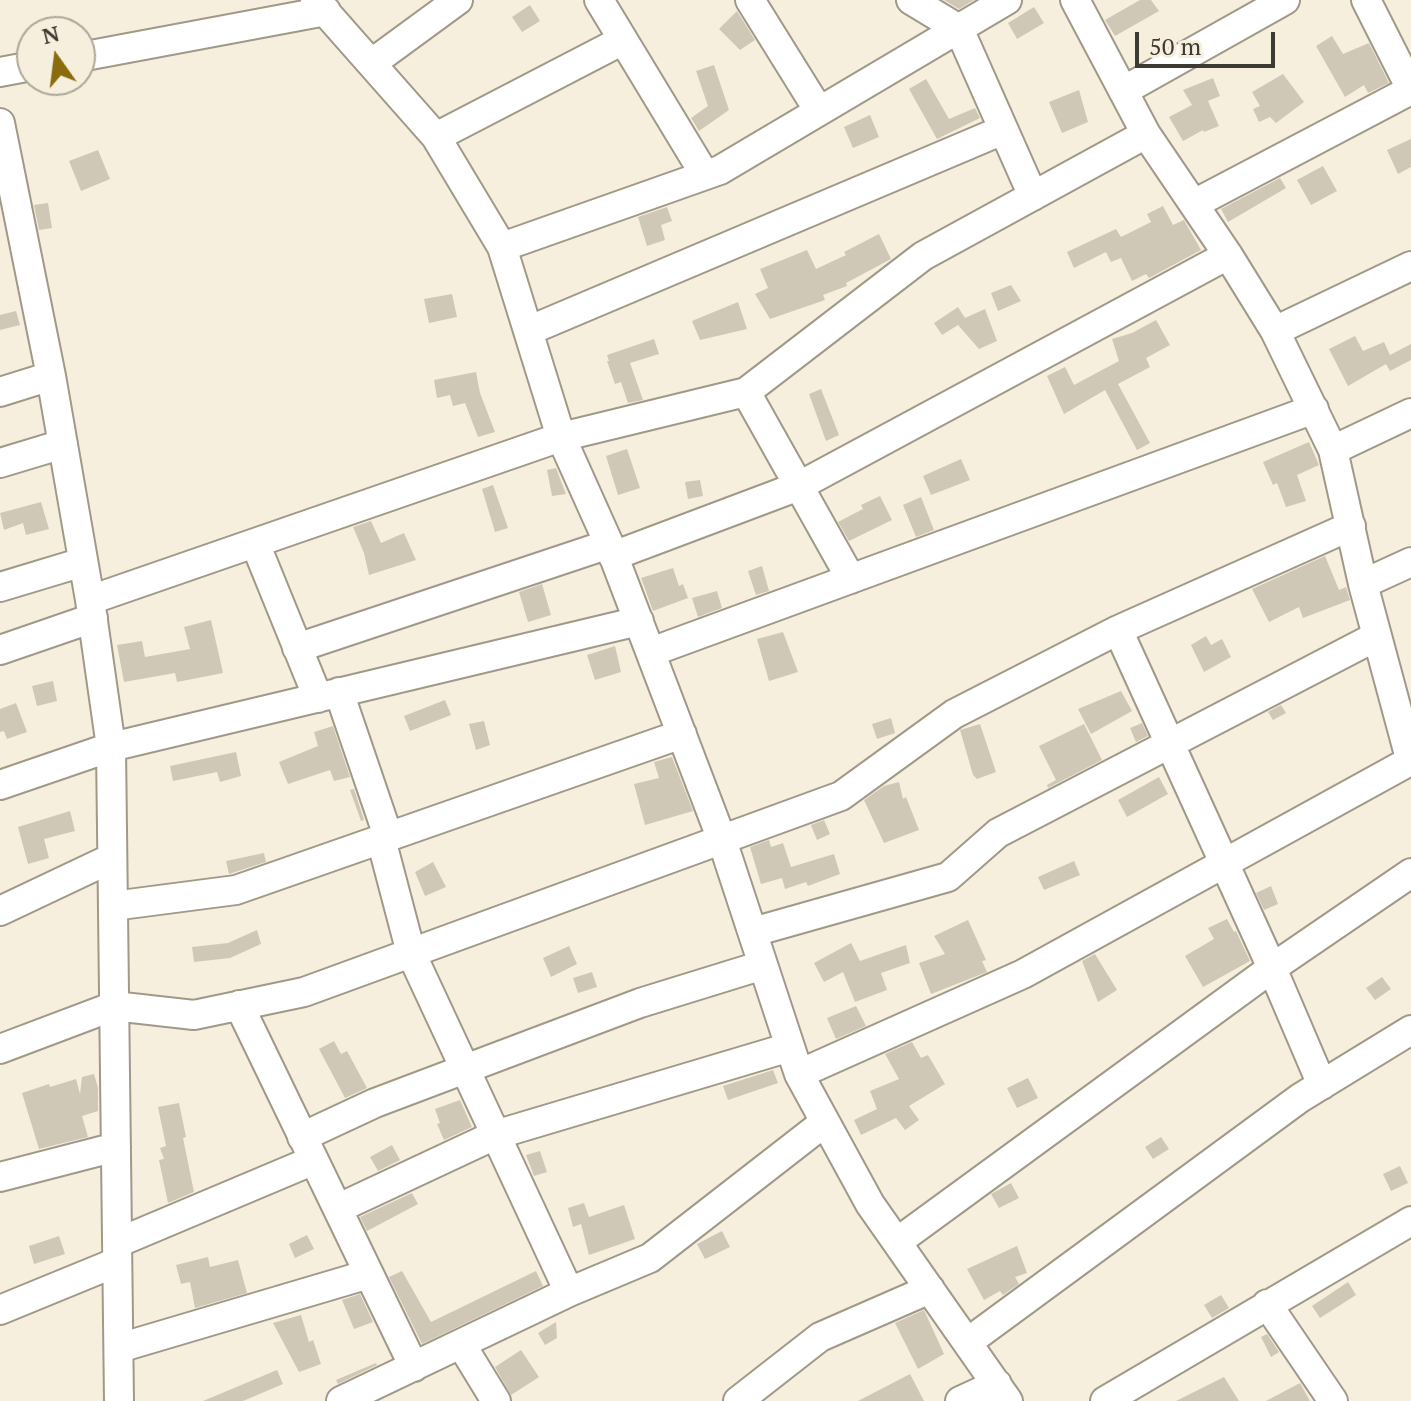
<!DOCTYPE html>
<html>
<head>
<meta charset="utf-8">
<style>
  body { margin:0 }
  #map { position:relative; width:1411px; height:1401px; overflow:hidden; background:#f7efdd; font-family:"PT Serif",serif }
  canvas { display:block }
  .north { position:absolute; left:16px; top:16px; width:80px; height:80px; box-sizing:border-box; background:#f7efdd; border:2px solid #ada799; border-radius:50%; rotate:346deg; font-size:22px; font-weight:700; line-height:32px; text-align:center; color:#3d3a33 }
  .north::after { content:''; display:block; margin:auto; width:28px; height:36px; background:#8a6c0c; clip-path:polygon(50% 0,100% 100%,50% 72%,0 100%) }
  .scale { position:absolute; left:1135px; top:32px; width:140px; height:36px; box-sizing:border-box; border:4px solid #3d3a33; border-top:0; padding-left:10px; font-size:24px; line-height:28px; white-space:nowrap; color:#3d3a33; -webkit-text-stroke:6px #f7efdd; paint-order:stroke }
</style>
</head>
<body>
<div id="map">
<canvas width="1411" height="1401"></canvas>
<div class="north">N</div>
<div class="scale">50 m</div>
</div>
<script>
const g = document.querySelector('canvas').getContext('2d');
g.lineJoin = 'round';
function fillPath(path, color) {
  g.fillStyle = color;
  g.fill(path, 'evenodd');
}
function toPath(rows) {
  const path = new Path2D();
  for (const r of rows) {
    path.moveTo(r[0], r[1]);
    for (let i = 2; i < r.length; i += 2) path.lineTo(r[i], r[i + 1]);
  }
  return path;
}
function trace(path, color, width, dash) {
  g.strokeStyle = color;
  g.lineWidth = width;
  g.lineCap = dash ? 'butt' : 'round';
  g.setLineDash(dash || []);
  g.stroke(path);
}
fillPath(toPath([
  [944,0,974,0,959,9],
  [1140,0,1151,0,1159,11,1115,36,1105,20],
  [530,5,540,21,522,32,512,17],
  [1034,7,1044,23,1017,39,1008,23],
  [737,11,755,40,740,50,719,29],
  [1332,36,1343,54,1369,43,1389,83,1368,93,1364,85,1345,97,1316,46],
  [714,65,729,110,699,131,691,118,708,106,696,71],
  [1283,74,1304,102,1276,123,1270,117,1259,122,1253,109,1260,106,1252,92],
  [1213,78,1220,96,1208,101,1219,126,1204,132,1203,130,1183,141,1169,117,1192,105,1183,90],
  [926,79,949,119,975,108,980,118,937,139,909,89],
  [1079,90,1088,122,1062,133,1049,102],
  [870,115,879,137,853,148,844,127],
  [1411,139,1411,167,1398,174,1387,150],
  [98,150,110,179,81,191,69,161],
  [1323,166,1337,191,1311,205,1297,180],
  [1280,178,1286,188,1228,222,1221,209],
  [48,203,52,228,39,230,34,205],
  [1163,206,1173,225,1184,220,1201,250,1149,278,1146,274,1132,281,1121,258,1111,262,1106,252,1074,268,1067,252,1116,229,1121,237,1151,222,1147,214],
  [667,207,672,221,661,225,665,240,647,246,638,217],
  [879,234,891,259,846,283,847,286,823,295,825,300,770,319,755,294,768,288,760,269,807,250,816,269,846,255,844,252],
  [1011,285,1021,301,998,311,991,293],
  [452,294,457,317,429,323,424,299],
  [738,302,747,329,700,340,692,321],
  [958,307,965,318,985,309,997,341,979,349,958,325,942,335,934,323],
  [16,311,20,325,0,330,0,315],
  [1156,320,1170,345,1146,358,1150,367,1118,384,1150,443,1137,450,1105,390,1064,414,1047,376,1065,367,1074,385,1119,361,1112,339,1132,333],
  [1355,336,1363,351,1384,342,1390,355,1411,344,1411,360,1390,371,1386,364,1348,386,1329,349],
  [654,339,659,354,630,363,643,400,628,403,621,382,615,384,607,361,609,361,607,355],
  [476,372,480,393,495,432,478,437,465,403,453,406,450,395,437,398,434,380],
  [821,389,839,435,826,441,809,394],
  [1309,442,1319,465,1297,475,1306,501,1286,507,1277,483,1273,485,1263,462],
  [627,449,640,488,618,495,606,456],
  [961,459,970,480,931,495,923,476],
  [556,468,566,494,552,496,547,470],
  [700,480,703,496,688,499,685,482],
  [493,485,508,528,495,532,482,489],
  [880,496,892,520,849,541,838,522,863,509,861,505],
  [921,497,934,530,916,537,903,505],
  [41,502,49,529,26,535,23,523,4,530,0,513],
  [371,521,381,543,404,533,416,560,369,575,364,553,353,527],
  [1325,556,1339,590,1346,587,1350,600,1303,618,1299,607,1269,622,1252,589],
  [762,566,769,591,756,595,748,571],
  [673,568,679,586,683,584,688,598,653,611,641,578],
  [542,584,551,615,528,622,519,592],
  [717,591,722,608,698,617,692,598],
  [211,620,223,673,177,682,175,673,124,682,117,645,142,641,145,657,190,649,184,627],
  [783,632,798,672,769,681,757,639],
  [1206,636,1211,645,1222,639,1231,657,1204,672,1191,645],
  [615,646,621,672,595,680,587,655],
  [53,681,57,701,37,706,32,686],
  [1121,691,1132,711,1091,734,1078,709],
  [445,700,451,715,410,731,404,716],
  [16,703,27,732,7,739,4,731,0,732,0,709],
  [1281,705,1286,713,1273,720,1268,712],
  [891,718,895,733,877,739,872,724],
  [484,721,490,745,476,750,469,724],
  [1142,723,1148,736,1136,742,1130,728],
  [980,724,996,772,977,779,973,775,960,730],
  [1084,724,1102,760,1048,788,1047,785,1056,780,1039,746],
  [333,726,350,777,334,781,330,770,288,784,279,762,318,746,314,732],
  [236,752,241,776,220,782,217,772,173,781,170,766],
  [672,757,693,811,645,825,634,784,659,778,654,762],
  [1159,777,1168,794,1127,817,1118,800],
  [899,782,903,799,906,797,919,830,884,843,864,800,884,786],
  [354,789,364,820,361,821,350,790],
  [70,811,75,831,44,839,49,858,28,864,18,827],
  [824,820,830,834,817,840,811,825],
  [769,840,771,847,783,843,791,867,834,854,840,874,808,886,806,882,785,889,782,878,761,884,750,847],
  [264,853,266,862,229,874,226,861],
  [1074,861,1080,875,1044,890,1038,877],
  [433,862,446,887,425,896,415,872],
  [1271,886,1278,904,1264,910,1256,893],
  [1227,919,1234,932,1236,931,1250,961,1203,987,1185,956,1214,939,1208,928],
  [968,920,986,960,982,961,987,972,931,994,919,963,945,954,934,936],
  [257,930,261,944,230,958,194,962,192,947,228,943],
  [851,943,860,961,906,945,910,963,881,973,887,990,855,1002,843,972,824,982,814,963],
  [569,946,577,964,551,977,543,958],
  [1095,954,1117,990,1098,1002,1082,961],
  [592,972,597,987,578,993,573,978],
  [1382,977,1391,989,1375,1000,1366,988],
  [856,1006,866,1026,836,1039,827,1018],
  [334,1041,341,1054,347,1051,367,1088,345,1098,319,1049],
  [912,1042,921,1058,928,1055,945,1084,909,1106,919,1120,905,1130,896,1118,861,1135,854,1120,877,1109,870,1091,899,1079,885,1054],
  [773,1070,778,1083,728,1100,723,1086],
  [94,1074,98,1088,98,1111,82,1116,88,1137,39,1149,22,1093,49,1084,50,1087,76,1079,80,1094,82,1077],
  [1028,1078,1038,1098,1017,1108,1007,1088],
  [460,1100,472,1127,444,1140,437,1124,440,1123,435,1109],
  [179,1103,186,1137,183,1138,194,1192,168,1203,159,1160,164,1159,160,1148,166,1146,158,1107],
  [1161,1137,1169,1149,1153,1159,1145,1147],
  [392,1145,400,1160,378,1171,370,1157],
  [540,1151,547,1172,534,1176,526,1155],
  [1400,1166,1408,1183,1391,1191,1383,1174],
  [1011,1183,1019,1198,999,1208,991,1194],
  [412,1193,418,1204,367,1231,360,1217],
  [584,1203,589,1217,624,1205,635,1239,589,1255,581,1224,573,1227,568,1208],
  [722,1231,730,1247,705,1259,697,1244],
  [307,1235,314,1249,295,1258,289,1244],
  [59,1236,65,1254,34,1264,29,1246],
  [1017,1246,1027,1273,1015,1277,1019,1284,1003,1295,1000,1291,984,1300,967,1269],
  [208,1257,210,1267,238,1260,247,1293,195,1308,190,1282,181,1284,176,1265],
  [402,1271,431,1322,536,1271,543,1286,422,1344,389,1277],
  [1348,1282,1356,1295,1320,1318,1312,1306],
  [360,1294,373,1322,354,1329,342,1300],
  [1221,1295,1229,1308,1212,1318,1204,1305],
  [924,1310,944,1354,918,1369,895,1323],
  [301,1315,309,1342,313,1340,321,1364,299,1372,273,1323],
  [556,1322,557,1338,545,1345,538,1333],
  [1267,1334,1279,1352,1271,1357,1261,1337],
  [521,1350,539,1377,511,1395,495,1367],
  [376,1363,377,1365,338,1384,336,1380],
  [277,1370,283,1384,243,1401,203,1401],
  [910,1374,924,1401,858,1401],
  [1224,1377,1239,1401,1176,1401],
  [1300,1383,1310,1401,1266,1401]
]), '#cfc8b6');
const minor = toPath([
  [315,0,436,137,502,247,561,437,609,544,722,840,799,1074,870,1204,1008,1401],
  [599,0,705,175],
  [750,0,819,111],
  [911,0,959,29,1033,196],
  [1075,0,1146,134,1228,255,1275,331,1333,450,1363,584,1411,762],
  [1366,0,1411,89],
  [80,57,326,11],
  [372,63,458,0],
  [0,72,32,66],
  [1123,91,1285,0],
  [0,123,51,376,90,600,111,747,119,1401],
  [436,137,623,40],
  [1194,204,1411,90],
  [502,247,720,170,1007,0],
  [528,331,1003,130],
  [1275,331,1411,266],
  [0,392,51,376],
  [746,392,851,579],
  [1333,450,1411,413],
  [0,463,63,444],
  [255,543,318,698],
  [613,556,799,486,1228,255],
  [1363,584,1411,562],
  [0,587,83,562],
  [90,600,561,437,746,392,923,256,1146,134],
  [1118,630,1272,968,1322,1085],
  [297,648,609,544],
  [0,650,93,618],
  [651,652,1314,409],
  [339,692,388,836],
  [0,785,111,747,639,621],
  [381,839,411,953,569,1292],
  [113,906,236,890,682,734],
  [0,911,112,858],
  [753,932,948,877,998,833,1377,636],
  [239,1005,414,1367],
  [0,1049,114,1006,194,1015,304,992,841,796,954,714,1118,630,1351,526],
  [799,1074,1023,974,1410,761],
  [302,1137,375,1103,640,1003,763,965],
  [0,1177,116,1147],
  [339,1208,495,1135,790,1047],
  [897,1242,1272,968,1411,873],
  [117,1243,314,1160],
  [1267,1304,1333,1401],
  [0,1310,117,1262],
  [968,1342,1300,1098,1411,1030],
  [461,1344,496,1401],
  [119,1348,369,1274],
  [341,1401,569,1292,650,1258,825,1122],
  [738,1401,820,1337,930,1289],
  [960,1401,997,1384],
  [1105,1401,1411,1221]
]);
trace(minor, '#a09988', 32);
trace(minor, '#fff', 28);
</script>
</body>
</html>
